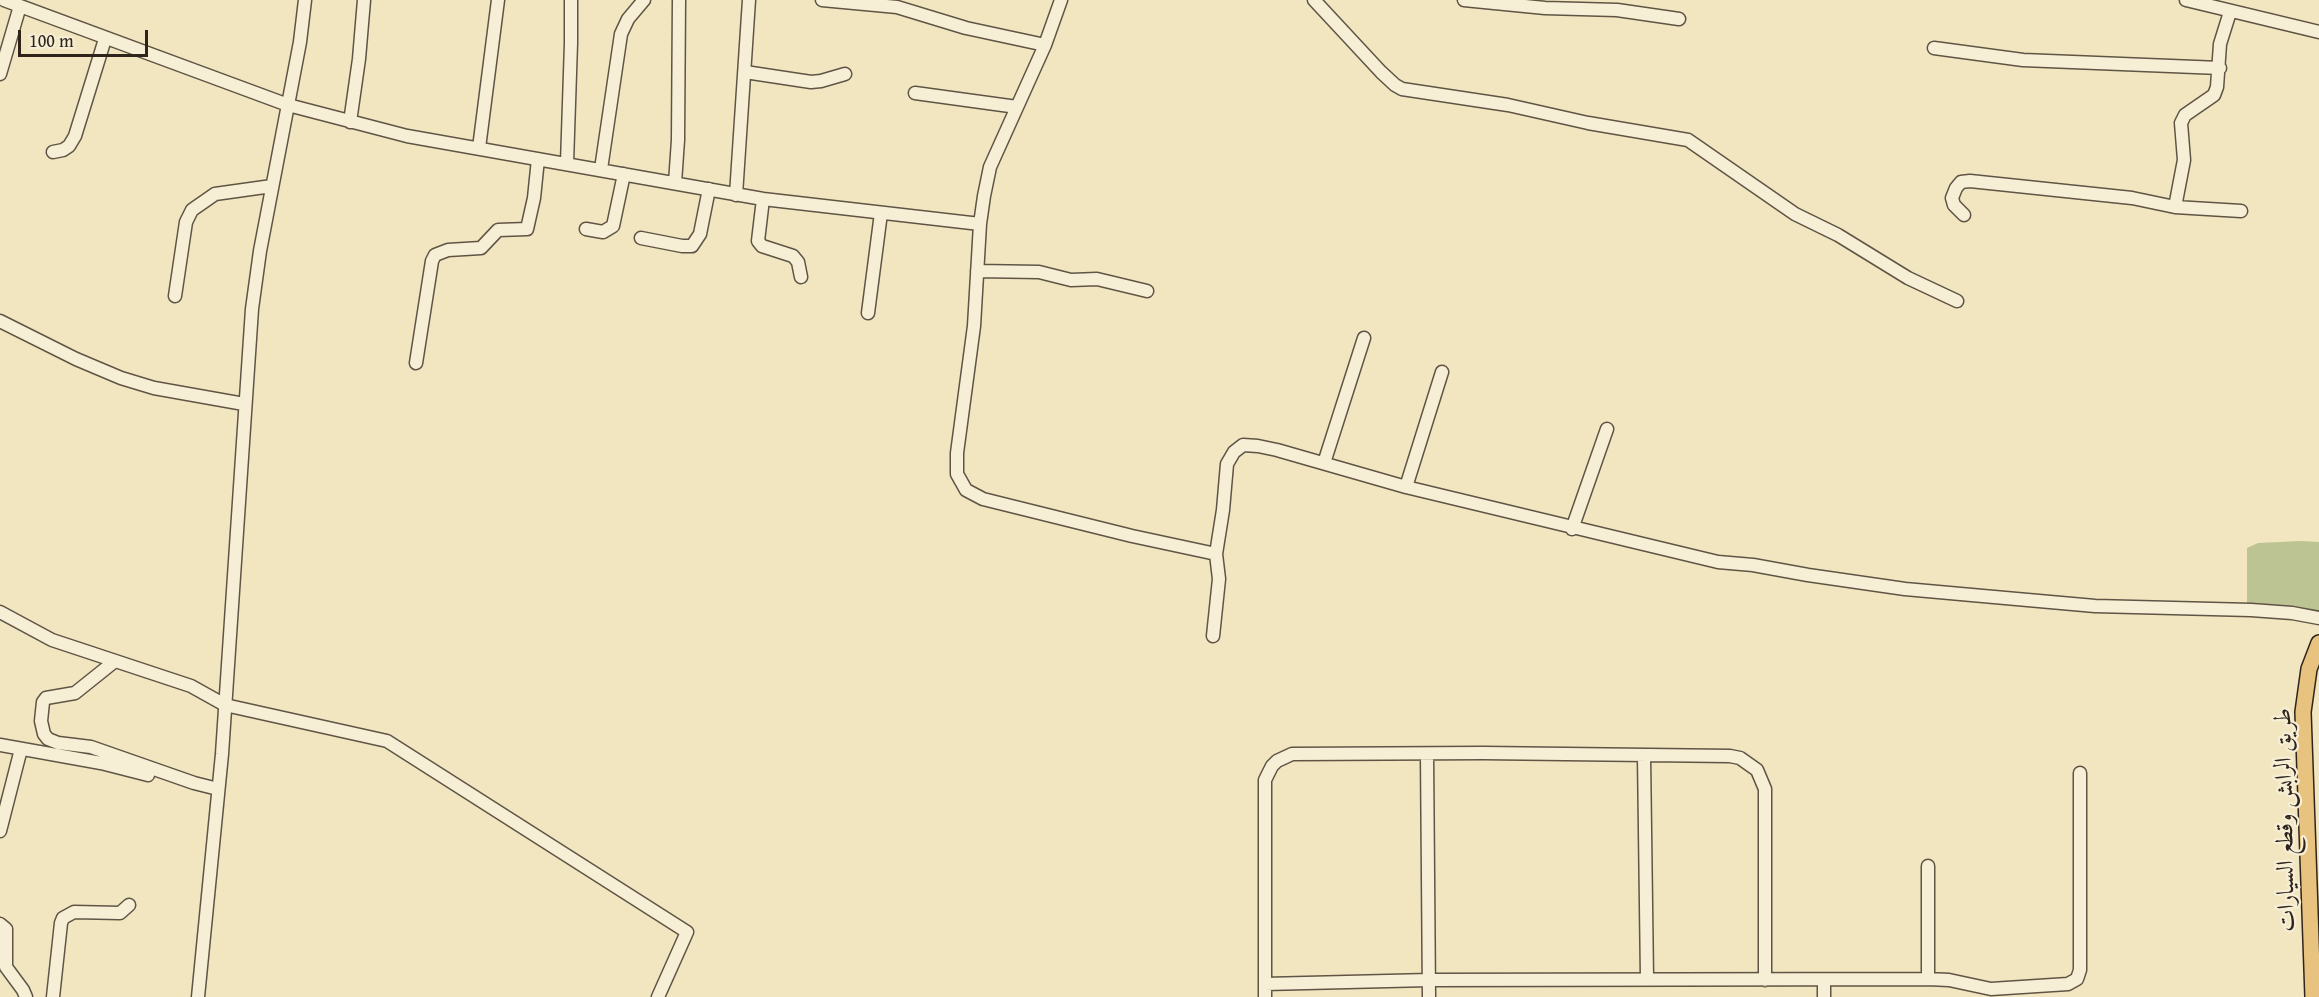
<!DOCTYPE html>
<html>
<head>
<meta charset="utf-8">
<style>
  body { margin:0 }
  #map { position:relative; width:2319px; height:997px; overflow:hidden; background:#f1e6c0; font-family:"Gentium Book Plus",serif }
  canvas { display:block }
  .scale { position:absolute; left:18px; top:30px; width:130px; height:27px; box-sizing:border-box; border:3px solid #2f241c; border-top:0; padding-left:8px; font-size:18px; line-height:21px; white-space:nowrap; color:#2f241c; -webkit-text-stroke:4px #f6efd6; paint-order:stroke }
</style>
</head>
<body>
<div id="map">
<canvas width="2319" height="997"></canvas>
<div class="scale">100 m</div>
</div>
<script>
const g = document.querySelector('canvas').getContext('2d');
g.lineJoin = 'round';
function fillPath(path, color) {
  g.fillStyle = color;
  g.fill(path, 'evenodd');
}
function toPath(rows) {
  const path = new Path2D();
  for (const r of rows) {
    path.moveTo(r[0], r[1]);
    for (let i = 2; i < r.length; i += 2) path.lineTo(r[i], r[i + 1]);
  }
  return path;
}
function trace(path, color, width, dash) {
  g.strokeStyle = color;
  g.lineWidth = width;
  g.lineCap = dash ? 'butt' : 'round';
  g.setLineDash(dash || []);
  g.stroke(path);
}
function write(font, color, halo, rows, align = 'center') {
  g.font = font + ' "Gentium Book Plus",Amiri,serif';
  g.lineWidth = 4.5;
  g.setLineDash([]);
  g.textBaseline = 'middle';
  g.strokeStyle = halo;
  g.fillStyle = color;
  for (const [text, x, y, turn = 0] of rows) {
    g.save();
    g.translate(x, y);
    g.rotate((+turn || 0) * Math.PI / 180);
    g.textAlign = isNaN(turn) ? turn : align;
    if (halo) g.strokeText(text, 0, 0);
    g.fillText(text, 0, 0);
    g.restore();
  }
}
fillPath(toPath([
  [2301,541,2319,542,2319,613,2247,603,2247,548,2258,543]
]), '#bbc492');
const minor = toPath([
  [4,0,288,105,407,136,763,199,980,224],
  [822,0,897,7,966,28,1045,45],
  [1061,0,1045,45,990,167,984,196,980,224,974,326,957,453,957,474,966,490,983,499,1132,536,1216,554],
  [1314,0,1381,72,1395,85,1402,89,1508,105,1588,123,1688,140,1795,214,1838,235,1908,278,1957,301],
  [1464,0,1545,8,1617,10,1679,19],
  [2186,0,2319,32],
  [1934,48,2023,60,2220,68],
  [745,72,811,82,821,81,845,74],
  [0,74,20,6],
  [915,93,1017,107],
  [350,122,359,59,364,0],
  [479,148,498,0],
  [53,152,63,150,69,146,75,136,105,39],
  [567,163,571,43,571,0],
  [601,169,621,34,628,19,644,0],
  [675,183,678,140,679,0],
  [736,195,749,0],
  [763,199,758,241,762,246,793,256,798,262,801,277],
  [2175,207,2241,211],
  [1964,215,1954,205,1952,198,1956,188,1961,182,1970,181,2132,198,2175,207,2184,160,2181,123,2185,115,2214,95,2217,87,2220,44,2230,12],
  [586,229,603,232,613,226,624,174],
  [641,238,682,246,692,246,700,234,709,189],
  [977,271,1039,272,1071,280,1097,279,1147,291],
  [175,296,186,222,192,210,215,194,272,186],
  [868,313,881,213],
  [0,321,76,359,121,378,154,388,244,404],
  [416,363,432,261,435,255,448,250,481,248,498,230,527,229,534,198,538,159],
  [1324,463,1364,338],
  [1406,487,1442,372],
  [1572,529,1607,429],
  [0,612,52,640,191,686,225,705,387,741,687,932,658,997],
  [1213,636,1219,579,1216,554,1223,510,1227,464,1234,452,1243,445,1258,446,1277,450,1406,487,1718,562,1753,565,1808,575,1905,589,1994,597,2095,606,2251,610,2292,613,2319,618],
  [115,661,75,693,46,698,43,702,41,721,44,734,48,739,58,743,91,747,194,783,218,789],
  [0,745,101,763,148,775],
  [1427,754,1429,997],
  [1644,756,1647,979],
  [0,831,21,749],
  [1928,866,1928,979],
  [0,924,6,929,6,967,23,990,26,997],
  [1824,980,1824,997],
  [1265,984,1429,980,1928,979,1949,980,1991,989,2068,984,2077,979,2080,970,2080,773],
  [53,997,61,923,63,918,74,912,120,913,129,905],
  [198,997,222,754,252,309,260,251,300,42,305,0],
  [1265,997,1265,780,1272,766,1277,761,1292,754,1483,753,1730,756,1740,758,1757,770,1765,789,1765,980]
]);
const major = toPath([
  [2313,997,2303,712,2309,669,2319,643]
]);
trace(minor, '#605445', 15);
trace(major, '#2f241c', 18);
trace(minor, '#f6efd6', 12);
trace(major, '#e8c380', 15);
write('24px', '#2f241c', '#f6efd6', [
  ["طريق الرابش وقطع السيارات",2286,820,-91]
]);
</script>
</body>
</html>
